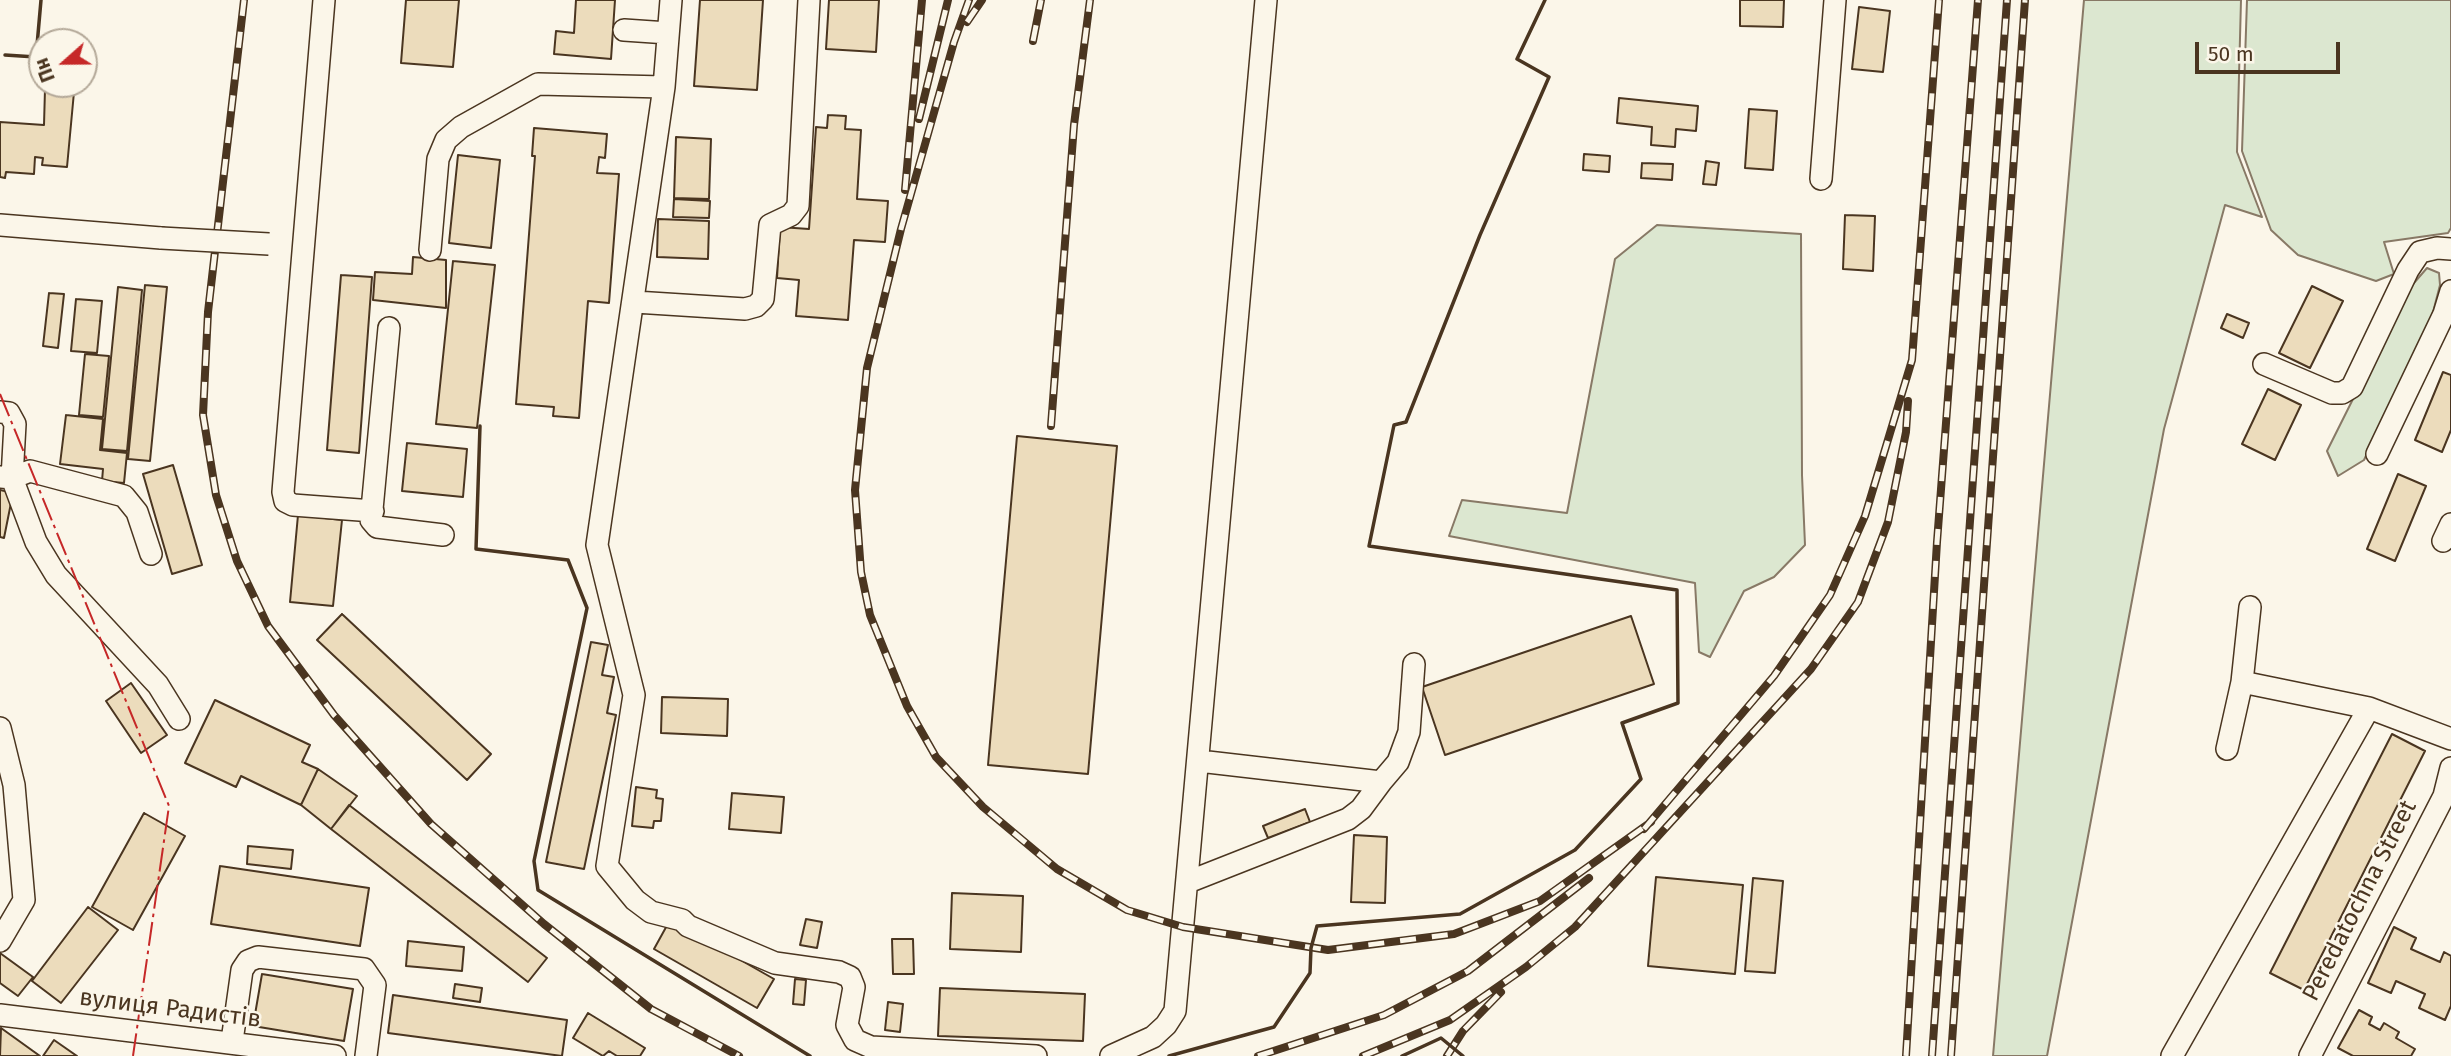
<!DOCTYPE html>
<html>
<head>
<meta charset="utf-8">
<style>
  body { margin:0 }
  #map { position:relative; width:2451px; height:1056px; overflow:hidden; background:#fbf6e9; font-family:"Fira Sans",sans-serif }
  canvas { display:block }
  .north { position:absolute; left:28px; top:28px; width:70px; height:70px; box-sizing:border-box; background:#fbf6e9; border:2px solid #b4a999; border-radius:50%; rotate:249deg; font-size:19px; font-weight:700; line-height:28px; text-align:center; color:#4a3520 }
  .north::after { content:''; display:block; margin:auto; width:24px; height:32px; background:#c62828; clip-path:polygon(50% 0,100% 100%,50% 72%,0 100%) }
  .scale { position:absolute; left:2195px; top:42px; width:145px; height:32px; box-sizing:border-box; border:4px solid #4a3520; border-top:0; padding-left:9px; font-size:21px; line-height:24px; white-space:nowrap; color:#4a3520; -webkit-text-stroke:5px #fbf6e9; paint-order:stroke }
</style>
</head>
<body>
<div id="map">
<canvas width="2451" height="1056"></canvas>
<div class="north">Пн</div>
<div class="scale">50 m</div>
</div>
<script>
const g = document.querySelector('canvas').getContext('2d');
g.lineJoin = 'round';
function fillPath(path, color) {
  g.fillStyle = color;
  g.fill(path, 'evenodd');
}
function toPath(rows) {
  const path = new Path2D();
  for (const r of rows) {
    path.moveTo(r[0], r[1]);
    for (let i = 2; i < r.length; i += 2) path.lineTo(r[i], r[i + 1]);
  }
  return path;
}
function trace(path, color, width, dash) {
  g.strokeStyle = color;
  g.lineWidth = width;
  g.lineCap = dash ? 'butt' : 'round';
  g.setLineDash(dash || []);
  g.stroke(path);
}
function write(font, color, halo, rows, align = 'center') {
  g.font = font + ' "Fira Sans",sans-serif';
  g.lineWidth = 5;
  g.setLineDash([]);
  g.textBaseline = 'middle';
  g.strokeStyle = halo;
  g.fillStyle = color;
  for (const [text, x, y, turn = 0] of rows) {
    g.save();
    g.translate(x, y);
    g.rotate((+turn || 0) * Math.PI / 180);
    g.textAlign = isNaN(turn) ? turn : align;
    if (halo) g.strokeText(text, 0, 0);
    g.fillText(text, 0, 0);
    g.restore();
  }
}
const green = toPath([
  [2084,0,2241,0,2237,152,2262,217,2225,205,2164,429,2047,1056,1993,1056,2084,0],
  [2247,0,2451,0,2451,228,2448,233,2384,242,2394,274,2376,281,2298,255,2271,230,2242,151,2247,0],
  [1657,225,1801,234,1802,475,1805,545,1774,577,1744,591,1710,657,1699,652,1695,583,1449,536,1462,500,1567,513,1615,259,1657,225],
  [2427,268,2439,273,2440,285,2432,316,2364,460,2338,476,2327,451,2407,291,2427,268]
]);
fillPath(green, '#dce7d0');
trace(green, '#887966', 2);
const building = toPath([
  [406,0,459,0,453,67,401,63,406,0],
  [576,0,615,0,611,59,554,54,556,31,574,33,576,0],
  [700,0,763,0,757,90,694,86,700,0],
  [829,0,879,0,876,52,826,49,829,0],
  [1740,0,1784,0,1783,27,1740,26,1740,0],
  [1859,7,1890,11,1883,72,1852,69,1859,7],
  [45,89,74,92,67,167,42,165,43,158,35,157,34,174,6,172,5,178,0,177,0,122,44,125,45,89],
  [1619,98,1698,106,1696,131,1676,129,1675,147,1651,145,1652,127,1617,123,1619,98],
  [1749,109,1777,111,1773,170,1745,168,1749,109],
  [828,115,846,116,845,129,861,130,857,199,888,201,885,242,854,240,848,320,796,316,799,280,777,278,780,227,809,229,816,127,827,128,828,115],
  [534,128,607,134,605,158,599,157,597,173,619,174,609,303,588,301,579,418,553,416,554,407,516,404,535,156,532,156,534,128],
  [676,137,711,139,709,199,674,198,676,137],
  [1584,154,1610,156,1609,172,1583,170,1584,154],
  [458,155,500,160,491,248,449,243,458,155],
  [1706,161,1719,163,1716,185,1703,184,1706,161],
  [1642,163,1673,164,1672,180,1641,178,1642,163],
  [674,199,710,201,709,218,673,217,674,199],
  [1845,215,1875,216,1873,271,1843,269,1845,215],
  [658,219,709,221,708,259,657,257,658,219],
  [413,257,446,260,446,308,373,300,375,272,412,274,413,257],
  [453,261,495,265,477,428,436,424,453,261],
  [341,275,372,277,359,453,327,450,341,275],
  [145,285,167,287,150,461,128,459,145,285],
  [2312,286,2343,301,2310,368,2279,353,2312,286],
  [118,287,142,290,127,451,102,449,118,287],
  [49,293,64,294,58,348,43,346,49,293],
  [76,299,102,301,97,353,71,351,76,299],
  [2227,314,2249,323,2243,338,2221,328,2227,314],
  [85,354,109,356,103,417,79,415,85,354],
  [2443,372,2451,375,2451,430,2442,452,2415,440,2443,372],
  [2268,389,2301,405,2275,460,2242,444,2268,389],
  [66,415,103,419,100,450,127,453,124,483,102,481,103,469,60,464,66,415],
  [1017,436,1117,446,1088,774,988,765,1017,436],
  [407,443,467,449,463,497,402,491,407,443],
  [173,465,202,565,172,574,143,474,173,465],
  [2398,474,2426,486,2395,561,2367,549,2398,474],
  [0,490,13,493,4,538,0,537,0,490],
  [298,515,342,520,333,606,290,602,298,515],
  [342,614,491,754,467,780,317,640,342,614],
  [1631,616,1654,684,1445,755,1422,687,1631,616],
  [591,642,608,645,602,675,614,677,607,713,616,715,584,869,546,862,591,642],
  [131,683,167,735,141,753,106,701,131,683],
  [662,697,728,699,727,736,661,733,662,697],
  [215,700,310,745,302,762,318,769,301,805,241,776,236,787,185,763,215,700],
  [2392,734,2425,751,2304,990,2270,973,2392,734],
  [318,769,357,796,331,829,301,805,318,769],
  [636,787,657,790,656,798,663,799,661,821,654,821,653,828,632,826,636,787],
  [732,793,784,797,781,833,729,829,732,793],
  [349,805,547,958,528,982,331,829,349,805],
  [1305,809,1310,822,1268,838,1263,826,1305,809],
  [144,813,185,836,133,930,92,907,144,813],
  [1354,835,1387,837,1385,903,1351,902,1354,835],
  [248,846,293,850,291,869,247,864,248,846],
  [220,866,369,888,360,946,211,924,220,866],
  [1656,877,1743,885,1735,974,1648,966,1656,877],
  [1753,878,1783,881,1775,973,1745,971,1753,878],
  [952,893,1023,896,1021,952,950,949,952,893],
  [88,907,118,930,61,1003,32,981,88,907],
  [806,919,822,922,817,948,800,945,806,919],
  [670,920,774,979,757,1008,654,949,670,920],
  [2394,927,2416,938,2411,949,2440,962,2444,952,2451,956,2451,1006,2445,1020,2419,1008,2425,994,2396,981,2391,993,2368,983,2394,927],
  [892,939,913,939,914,974,893,974,892,939],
  [408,941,464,947,462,971,406,966,408,941],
  [0,953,33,977,18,996,0,983,0,953],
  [262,974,353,989,344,1041,253,1026,262,974],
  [795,979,806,980,804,1005,793,1004,795,979],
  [455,984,482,988,480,1002,453,998,455,984],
  [940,988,1085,994,1083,1041,938,1036,940,988],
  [393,995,567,1020,562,1056,388,1033,393,995],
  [888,1002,903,1004,900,1032,885,1030,888,1002],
  [2359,1010,2372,1017,2369,1024,2380,1030,2384,1023,2399,1032,2396,1038,2415,1049,2411,1056,2353,1056,2338,1048,2359,1010],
  [588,1013,645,1048,640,1056,617,1056,609,1051,603,1056,573,1038,588,1013],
  [1,1028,40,1056,0,1056,1,1028],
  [54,1040,77,1056,43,1056,54,1040]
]);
fillPath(building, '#ecdcbc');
trace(building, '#4a3520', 2);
const minor = toPath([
  [324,0,283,492,285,501,293,505,373,511],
  [671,0,664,87,597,545,634,695,607,866,635,900,651,912,682,920,688,926,775,963,839,972,850,977,854,987,847,1025,855,1040,871,1047,1036,1056],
  [624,30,668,33],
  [1821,179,1835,0],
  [0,225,161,238],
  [430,250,438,159,446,140,461,127,538,84,664,87],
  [635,302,745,309,756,306,763,299,770,225,791,215,798,206,809,0],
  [389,328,371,520,377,527,443,535],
  [2264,364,2332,393,2342,393,2352,387,2408,270,2420,252,2437,248,2451,249],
  [0,412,9,413,15,424,12,478,30,471,124,496,137,512,151,554],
  [2377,454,2444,314,2451,291],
  [0,477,12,478,36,542,56,575,158,685,179,719],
  [2443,541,2451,524],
  [2242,682,2250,607],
  [0,728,14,785,24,900,0,941],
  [2227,749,2242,682,2369,708],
  [1199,761,1381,782,1398,762,1409,732,1414,664],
  [1188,882,1348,819,1361,809,1381,782],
  [0,1015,335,1056],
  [232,1041,242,970,248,961,258,957,364,969,375,985,366,1056],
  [1111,1056,1153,1037,1166,1025,1175,1011,1266,0],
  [2172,1056,2369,708,2451,739],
  [2310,1056,2444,796,2451,768]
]);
trace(minor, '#4a3520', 24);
trace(minor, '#fbf6e9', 21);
const rail = toPath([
  [244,0,208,312,203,415,216,495,237,561,268,626,334,715,431,824,544,924,651,1009,739,1056],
  [969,0,954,42,901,229,867,368,855,490,861,572,870,615,907,706,936,757,983,807,1057,869,1127,910,1183,927,1328,950,1454,934,1540,901,1651,822],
  [967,22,982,0],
  [1033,41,1041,0],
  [919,119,948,0],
  [905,190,922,0],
  [1051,426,1074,125,1090,0],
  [1644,829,1774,676,1830,595,1865,516,1912,360,1939,0],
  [1258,1056,1384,1015,1468,971,1589,878],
  [1363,1056,1450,1020,1526,967,1575,927,1811,669,1858,602,1888,522,1906,432,1908,401],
  [1447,1056,1463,1031,1501,992],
  [1906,1056,1937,542,1978,0],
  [1932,1056,2007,0],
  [1951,1056,2025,0]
]);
trace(rail, '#4a3520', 8);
trace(rail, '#fbf6e9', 5, [16]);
const minorBridge = toPath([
  [161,238,269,244]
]);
trace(minorBridge, '#4a3520', 24, []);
trace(minorBridge, '#fbf6e9', 21);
trace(toPath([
  [5,55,36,57,41,0],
  [480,426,476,549,568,560,587,608,534,861,538,890,810,1056],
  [1169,1056,1274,1027,1310,973,1311,948,1317,926,1460,914,1575,850,1641,779,1622,723,1678,703,1677,590,1369,546,1394,425,1406,422,1480,235,1549,77,1517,59,1545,0],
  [1402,1056,1441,1038,1463,1056]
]), '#4a3520', 3.5);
trace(toPath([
  [0,394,169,806,133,1056]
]), '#c62828', 2, [24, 5, 3.5, 5]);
write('24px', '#4a3520', '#fbf6e9', [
  ["Peredatochna Street",2360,901,-63],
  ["вулиця Радистів",170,1009,7]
]);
</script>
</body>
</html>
